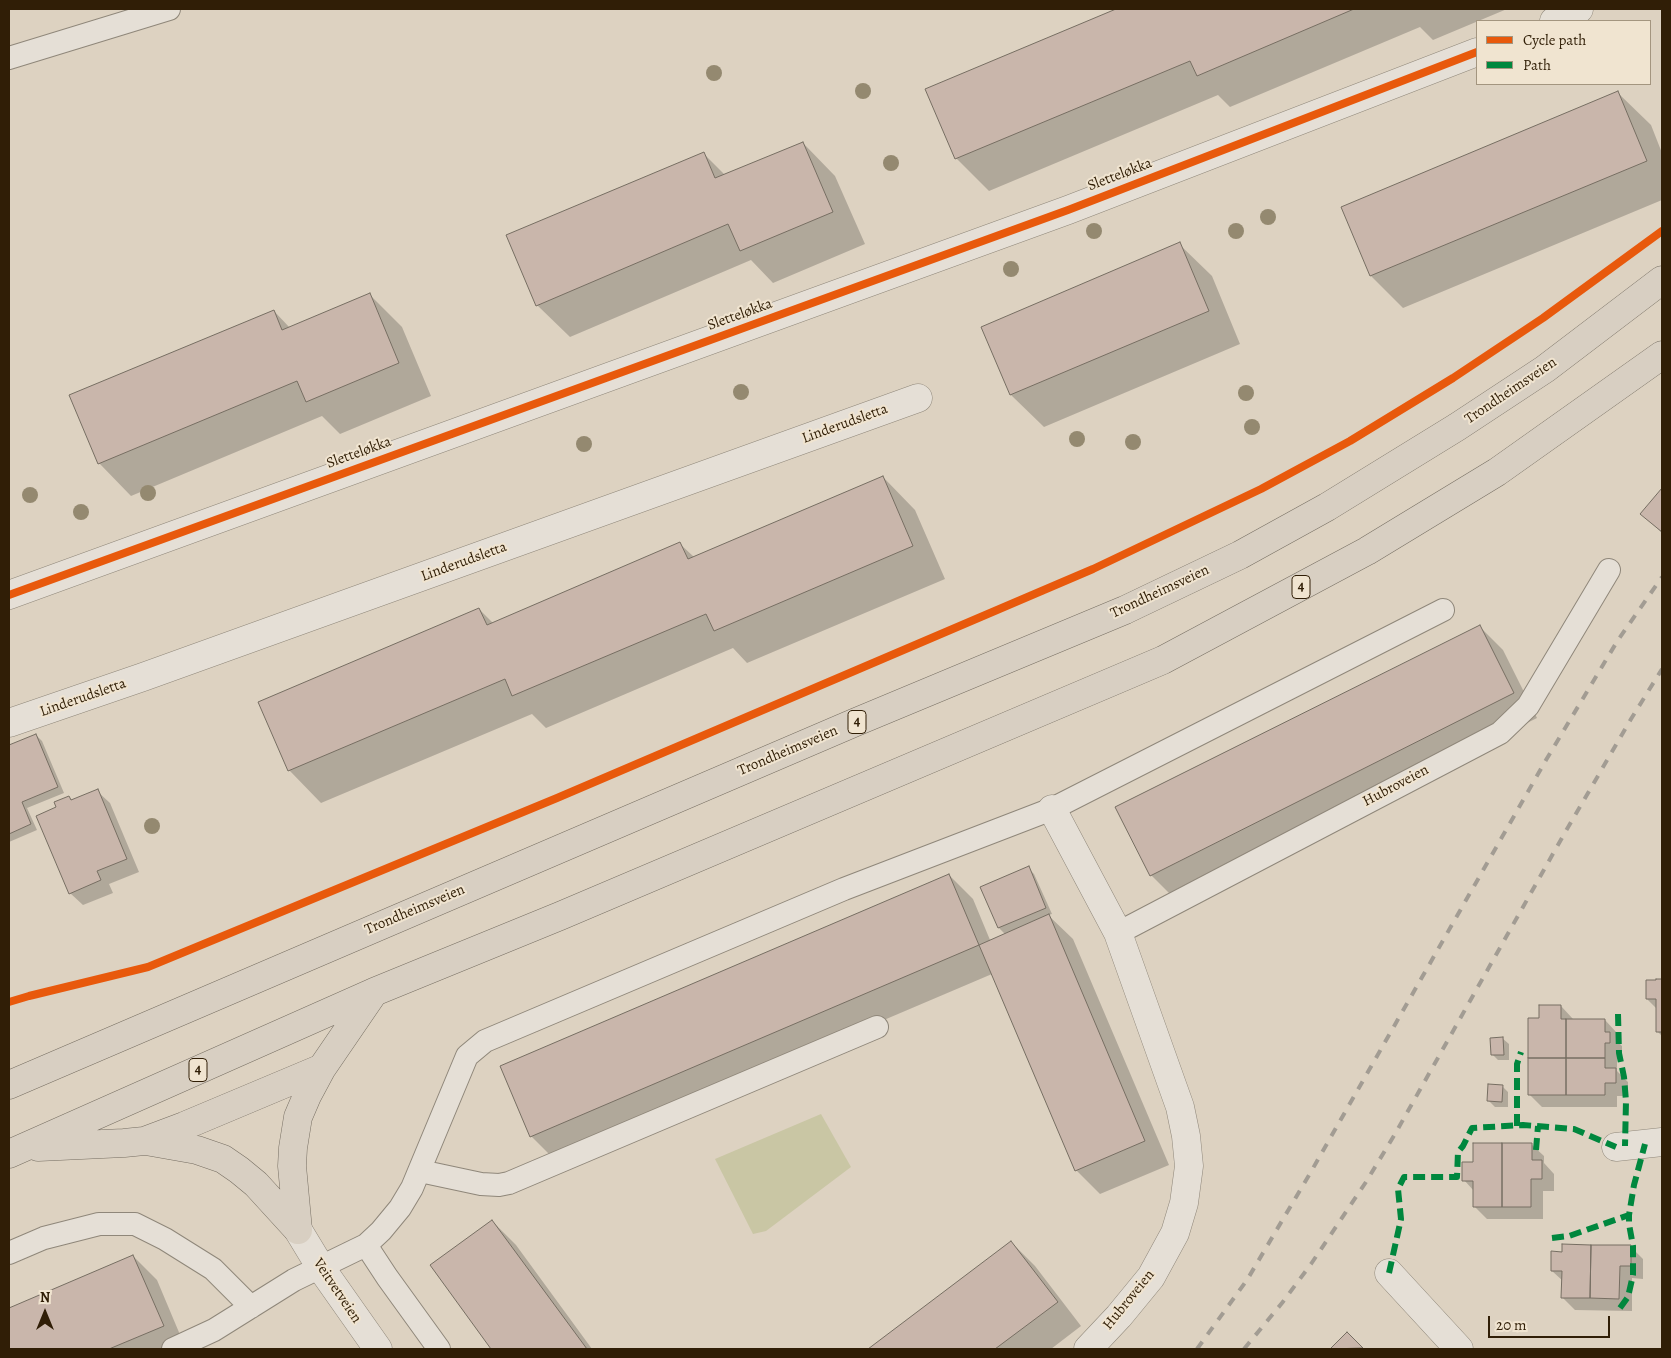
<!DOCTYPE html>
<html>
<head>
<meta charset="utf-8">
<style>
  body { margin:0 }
  #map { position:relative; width:1671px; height:1358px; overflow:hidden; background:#ddd2c1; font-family:Alegreya,serif }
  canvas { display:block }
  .frame { position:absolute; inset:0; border:10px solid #301e06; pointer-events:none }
  .legend { position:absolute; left:1476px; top:20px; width:175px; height:65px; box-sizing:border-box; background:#f0e4d0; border:1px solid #a3957f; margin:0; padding:6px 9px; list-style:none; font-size:15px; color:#301e06 }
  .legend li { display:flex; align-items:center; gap:10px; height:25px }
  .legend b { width:25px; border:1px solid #a3957f }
  .north { position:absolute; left:20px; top:1288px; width:50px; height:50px; -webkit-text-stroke:4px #f0e4d0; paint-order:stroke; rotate:0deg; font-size:14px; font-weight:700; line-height:20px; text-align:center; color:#301e06 }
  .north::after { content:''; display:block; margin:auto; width:18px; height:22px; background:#301e06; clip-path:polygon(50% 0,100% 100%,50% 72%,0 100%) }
  .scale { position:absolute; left:1488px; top:1316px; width:122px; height:22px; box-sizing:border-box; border:2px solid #301e06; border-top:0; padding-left:6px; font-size:15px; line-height:18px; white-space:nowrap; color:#301e06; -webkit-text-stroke:4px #f0e4d0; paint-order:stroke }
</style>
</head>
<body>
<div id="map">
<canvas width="1671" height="1358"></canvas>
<div class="frame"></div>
<ul class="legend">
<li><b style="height:6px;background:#e8590c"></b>Cycle path</li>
<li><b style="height:6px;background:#00873e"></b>Path</li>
</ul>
<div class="north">N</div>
<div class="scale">20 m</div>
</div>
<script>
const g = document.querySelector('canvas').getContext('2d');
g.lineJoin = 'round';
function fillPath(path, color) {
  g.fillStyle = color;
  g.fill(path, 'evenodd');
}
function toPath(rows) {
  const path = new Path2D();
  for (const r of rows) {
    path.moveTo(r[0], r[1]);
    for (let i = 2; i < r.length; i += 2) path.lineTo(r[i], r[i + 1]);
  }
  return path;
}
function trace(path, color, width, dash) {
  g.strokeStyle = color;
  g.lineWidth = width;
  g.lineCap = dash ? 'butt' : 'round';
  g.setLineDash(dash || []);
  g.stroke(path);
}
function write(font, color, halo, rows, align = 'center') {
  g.font = font + ' Alegreya,serif';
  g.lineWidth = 4;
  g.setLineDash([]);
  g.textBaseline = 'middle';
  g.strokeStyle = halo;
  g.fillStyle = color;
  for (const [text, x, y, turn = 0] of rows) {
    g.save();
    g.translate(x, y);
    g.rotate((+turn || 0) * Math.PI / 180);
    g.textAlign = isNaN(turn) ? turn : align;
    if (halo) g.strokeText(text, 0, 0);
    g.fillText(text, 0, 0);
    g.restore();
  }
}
fillPath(toPath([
  [821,1114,851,1167,766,1231,753,1234,715,1159]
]), '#c9c6a4');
fillPath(toPath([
  [1119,9,1507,9,1433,40,1420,27,1230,107,1218,95,989,191,956,158,927,90],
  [1618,93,1651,125,1662,153,1662,200,1403,308,1371,276],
  [803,143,835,176,865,244,773,283,751,260,570,337,537,305,703,153,725,175],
  [1179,244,1212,276,1240,344,1044,427,1011,395,983,327],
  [370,295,402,327,431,396,340,434,322,416,131,496,99,463,274,311,290,328],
  [883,477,915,510,945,579,747,663,733,648,546,728,532,714,321,803,289,770,479,609,493,623,680,544,694,557],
  [1662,490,1662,533,1642,514],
  [1479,626,1503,650,1537,718,1175,899,1151,875],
  [36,735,42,741,64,793,27,808,37,830,9,842,9,746],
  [97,791,110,803,139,872,109,884,113,893,83,905,70,893,58,808,69,797,73,801],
  [1028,868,1034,874,1052,914,1048,915,1073,939,1169,1165,1100,1194,1076,1170,992,974,555,1160,531,1136,949,875,973,899,990,940,1005,934,999,928],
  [1657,980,1662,980,1662,1036,1657,1031,1657,1009,1647,999],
  [1561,1006,1573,1019,1605,1020,1617,1033,1617,1041,1622,1046,1622,1055,1617,1055,1617,1071,1628,1082,1628,1096,1617,1096,1617,1107,1542,1107,1529,1094,1540,1019],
  [1502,1038,1509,1044,1509,1060,1498,1060,1492,1054],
  [1502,1086,1508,1092,1508,1107,1495,1107,1489,1101],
  [1531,1144,1544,1156,1544,1163,1554,1174,1554,1191,1543,1191,1543,1219,1487,1219,1474,1206,1474,1191,1464,1180,1474,1163],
  [492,1221,516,1245,592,1349,493,1349,431,1265],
  [1011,1242,1035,1266,1081,1326,1051,1349,870,1349],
  [1631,1247,1643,1259,1643,1279,1632,1278,1632,1311,1575,1310,1562,1297,1563,1281,1552,1271,1563,1253],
  [133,1256,157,1280,186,1349,9,1349,9,1310],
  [1347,1334,1363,1349,1331,1349]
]), '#0003');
const building = toPath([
  [1116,9,1354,9,1197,76,1190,61,955,159,925,89,1116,9],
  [1618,91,1647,161,1370,276,1341,207,1618,91],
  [803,142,833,212,740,251,728,224,536,306,506,235,704,152,715,178,803,142],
  [1180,242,1209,311,1010,395,981,327,1180,242],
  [370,293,399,363,306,402,297,381,98,464,69,395,274,310,282,330,370,293],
  [883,476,913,546,714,631,706,614,512,696,505,679,288,771,258,702,479,608,487,625,680,542,688,559,883,476],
  [1662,488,1662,532,1640,514,1662,488],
  [1480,625,1514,693,1150,876,1115,807,1480,625],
  [36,734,58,787,22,802,31,824,9,834,9,745,36,734],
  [98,789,127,859,97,871,101,880,69,894,36,816,56,807,54,802,69,796,71,800,98,789],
  [1029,866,1046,908,998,928,980,887,1029,866],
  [949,874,979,945,530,1137,500,1066,949,874],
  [1049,914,1145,1141,1075,1171,979,945,1049,914],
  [1656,979,1662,979,1662,1032,1656,1032,1656,999,1646,999,1646,980,1656,980,1656,979],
  [1539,1005,1561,1005,1561,1019,1566,1019,1566,1058,1528,1058,1528,1018,1539,1018,1539,1005],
  [1566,1019,1605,1019,1605,1032,1610,1032,1610,1043,1605,1043,1605,1058,1566,1058,1566,1019],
  [1503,1037,1504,1055,1491,1055,1490,1038,1503,1037],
  [1528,1058,1566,1058,1566,1095,1528,1095,1528,1058],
  [1566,1058,1605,1058,1605,1068,1616,1068,1616,1083,1605,1083,1605,1095,1566,1095,1566,1058],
  [1488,1084,1503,1085,1502,1102,1487,1101,1488,1084],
  [1473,1143,1502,1143,1502,1207,1473,1207,1473,1181,1462,1181,1462,1162,1473,1162,1473,1143],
  [1502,1143,1532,1143,1532,1160,1542,1160,1542,1179,1531,1179,1531,1207,1502,1207,1502,1143],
  [492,1220,587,1349,491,1349,430,1265,492,1220],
  [1011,1241,1058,1302,995,1349,868,1349,1011,1241],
  [1562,1244,1591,1245,1590,1298,1561,1298,1562,1271,1551,1271,1551,1251,1562,1252,1562,1244],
  [1591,1245,1631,1245,1631,1266,1620,1266,1619,1299,1590,1298,1591,1245],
  [133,1255,164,1326,109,1349,9,1349,9,1308,133,1255],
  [1347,1332,1363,1348,1330,1349,1347,1332]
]);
fillPath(building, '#c9b6ab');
trace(building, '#766e62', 1);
const service = toPath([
  [9,58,169,9],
  [1118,933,1500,733,1528,706,1609,570],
  [420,1171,481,1184,499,1185,509,1183,877,1027],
  [366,1245,387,1277,439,1349],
  [9,1253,44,1238,99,1224,135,1224,165,1239,213,1269,251,1307],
  [173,1349,214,1330,294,1280,366,1245,381,1231,400,1208,412,1188,467,1056,485,1041,844,889,1052,809,1443,610]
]);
const minor = toPath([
  [1554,21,1579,9],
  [9,595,1068,210,1477,52],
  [9,723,143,677,918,398],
  [1052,809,1118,933,1180,1107,1186,1136,1189,1166,1184,1203,1175,1233,1151,1277,1119,1316,1088,1349],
  [1616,1147,1662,1142],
  [1389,1273,1459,1349]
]);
const tertiary = toPath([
  [298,1230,321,1268,378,1349]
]);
const trunk = toPath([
  [9,1085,856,722,1125,610,1240,555,1327,507,1457,427,1545,369,1662,280],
  [146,1141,197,1150,223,1159,239,1170,256,1184,298,1230],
  [38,1147,124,1143,144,1141,184,1126,322,1068],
  [9,1154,374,992,560,916,1163,660,1367,551,1497,472,1662,355],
  [298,1230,292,1166,293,1148,298,1117,307,1096,322,1068,374,992]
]);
trace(service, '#8f877a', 24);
trace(minor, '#8f877a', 29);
trace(tertiary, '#8f877a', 29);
trace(trunk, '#766e62', 29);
trace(service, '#e5dfd6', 22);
trace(minor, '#e5dfd6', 28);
trace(tertiary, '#e5dfd6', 28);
trace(trunk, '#d8cfc2', 28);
trace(toPath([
  [1197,1349,1247,1280,1312,1170,1546,760,1618,640,1662,577],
  [1244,1349,1282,1303,1311,1264,1366,1182,1395,1134,1563,836,1631,719,1662,669]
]), '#a29c93', 4, [9, 9]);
trace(toPath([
  [1618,1014,1619,1053,1624,1077,1626,1101,1625,1146],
  [1517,1126,1517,1064,1521,1052],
  [1536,1150,1538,1126],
  [1552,1238,1569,1236,1629,1215,1634,1185,1645,1144],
  [1389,1273,1401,1219,1398,1189,1404,1177,1457,1177,1458,1152,1463,1146,1472,1128,1523,1125,1574,1129,1616,1147],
  [1620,1308,1628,1297,1633,1275,1633,1246,1629,1224,1629,1215]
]), '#00873e', 6, [12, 6]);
trace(toPath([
  [9,595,1068,210,1477,52],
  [9,1002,29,996,148,967,557,798,1093,569,1261,489,1350,441,1453,378,1543,318,1662,231]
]), '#e8590c', 8);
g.fillStyle = '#948970';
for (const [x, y] of [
  [714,73],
  [863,91],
  [891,163],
  [1268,217],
  [1094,231],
  [1236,231],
  [1011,269],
  [741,392],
  [1246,393],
  [1252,427],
  [1077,439],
  [1133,442],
  [584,444],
  [148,493],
  [30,495],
  [81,512],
  [152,826]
]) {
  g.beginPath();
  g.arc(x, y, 8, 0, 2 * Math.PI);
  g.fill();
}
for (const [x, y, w] of [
  [1301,587,18],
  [857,722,18],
  [198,1070,18]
]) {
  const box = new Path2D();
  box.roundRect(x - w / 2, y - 11.5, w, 23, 4);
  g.fillStyle = '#f0e4d0';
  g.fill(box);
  trace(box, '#301e06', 1);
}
write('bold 14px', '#301e06', null, [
  ["4",1301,587],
  ["4",857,722],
  ["4",198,1070]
]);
write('15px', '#301e06', '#f0e4d0', [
  ["Sletteløkka",1120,175,-21],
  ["Sletteløkka",740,315,-20],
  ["Trondheimsveien",1511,391,-34],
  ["Linderudsletta",845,424,-20],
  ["Sletteløkka",359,453,-20],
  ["Linderudsletta",464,562,-20],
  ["Trondheimsveien",1160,592,-25],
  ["Linderudsletta",83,698,-19],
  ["Trondheimsveien",788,751,-23],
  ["Hubroveien",1396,786,-28],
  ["Trondheimsveien",415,910,-23],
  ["Veitvetveien",337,1291,56],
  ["Hubroveien",1129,1300,-51]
]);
</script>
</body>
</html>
